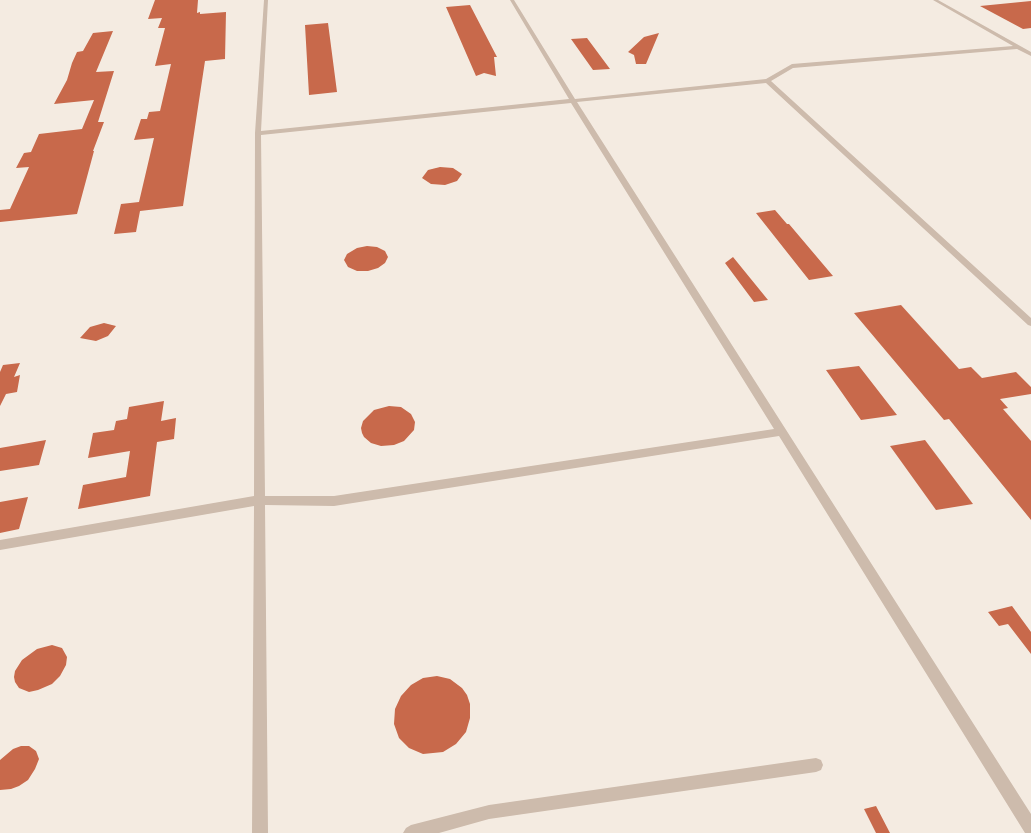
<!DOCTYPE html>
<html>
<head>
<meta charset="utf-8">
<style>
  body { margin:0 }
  canvas { display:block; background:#f4ebe1 }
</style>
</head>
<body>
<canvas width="1031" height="833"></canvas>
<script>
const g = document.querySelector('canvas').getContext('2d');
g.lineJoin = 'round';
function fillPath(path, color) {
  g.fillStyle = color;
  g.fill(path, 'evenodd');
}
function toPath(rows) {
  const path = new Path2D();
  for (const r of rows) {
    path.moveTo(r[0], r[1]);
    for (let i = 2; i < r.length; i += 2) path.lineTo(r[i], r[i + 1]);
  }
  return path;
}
fillPath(toPath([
  [155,0,198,0,197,13,200,12,200,14,226,12,225,59,205,61,183,206,140,211,136,232,114,234,121,204,139,202,154,138,134,140,141,119,147,119,149,112,160,111,171,64,155,66,165,28,158,28,162,18,148,19],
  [1031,1,1031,28,1023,29,980,6],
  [470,5,497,57,494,57,496,76,484,73,476,76,446,7],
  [328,23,337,92,309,95,305,25],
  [113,31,96,72,114,71,98,122,104,122,93,151,94,151,77,214,0,222,0,210,10,209,29,167,16,168,24,153,31,152,39,134,82,129,94,100,54,104,67,80,72,63,77,52,83,51,93,33],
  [659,33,646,64,636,64,634,55,628,52,644,37],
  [587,38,610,69,593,70,571,39],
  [440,167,453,168,462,174,457,181,445,185,431,184,422,178,428,170],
  [775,210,787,224,789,224,833,276,809,280,756,213],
  [367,246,377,247,385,251,388,257,385,263,378,268,368,271,357,271,348,267,344,260,347,254,357,248],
  [733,257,768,300,754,302,725,263],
  [901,305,959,369,971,367,982,378,1016,372,1031,387,1031,394,1000,399,1008,408,1003,409,1031,441,1031,520,949,419,944,420,854,313],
  [104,323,116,326,108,336,96,341,80,338,90,327],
  [20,363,14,377,20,375,17,392,6,394,0,406,0,372,3,365],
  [859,366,897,415,861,420,826,370],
  [164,401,161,421,176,418,174,439,157,442,150,496,78,509,83,485,126,477,130,451,88,458,93,433,114,430,116,421,127,419,129,407],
  [389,406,401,407,411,414,415,422,414,430,404,441,394,445,381,446,371,443,364,437,362,433,361,428,363,421,374,410],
  [46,440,39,465,0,471,0,448],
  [925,440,973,504,936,510,890,446],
  [28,497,19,529,0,533,0,502],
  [1012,606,1031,632,1031,654,1008,624,999,626,988,612],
  [52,645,62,648,67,657,66,665,60,676,52,684,38,690,29,692,19,688,15,682,14,677,15,671,22,660,37,649],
  [437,676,450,679,462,688,467,695,470,704,470,718,466,732,456,744,443,752,423,754,409,748,399,738,394,724,395,709,401,696,411,685,423,678],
  [21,746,29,746,36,751,39,759,35,769,28,780,19,786,11,789,0,790,0,760,13,749],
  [876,806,890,833,876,833,864,809]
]), '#c8694b');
fillPath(toPath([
  [264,0,268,0,261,131,569,99,510,0,514,0,575,99,766,79,792,64,1013,46,933,0,938,0,1031,52,1031,56,1017,49,793,68,771,81,1031,318,1031,326,1028,325,766,83,577,102,1031,814,1031,833,1025,833,779,436,334,506,265,505,268,833,252,833,254,506,0,550,0,540,254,496,255,133,264,0],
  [571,103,774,429,334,496,265,496,261,135,571,103],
  [816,758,821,760,823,765,821,770,816,772,489,819,439,833,403,833,406,828,411,825,489,805,816,758]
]), '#cdbbac');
</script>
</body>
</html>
